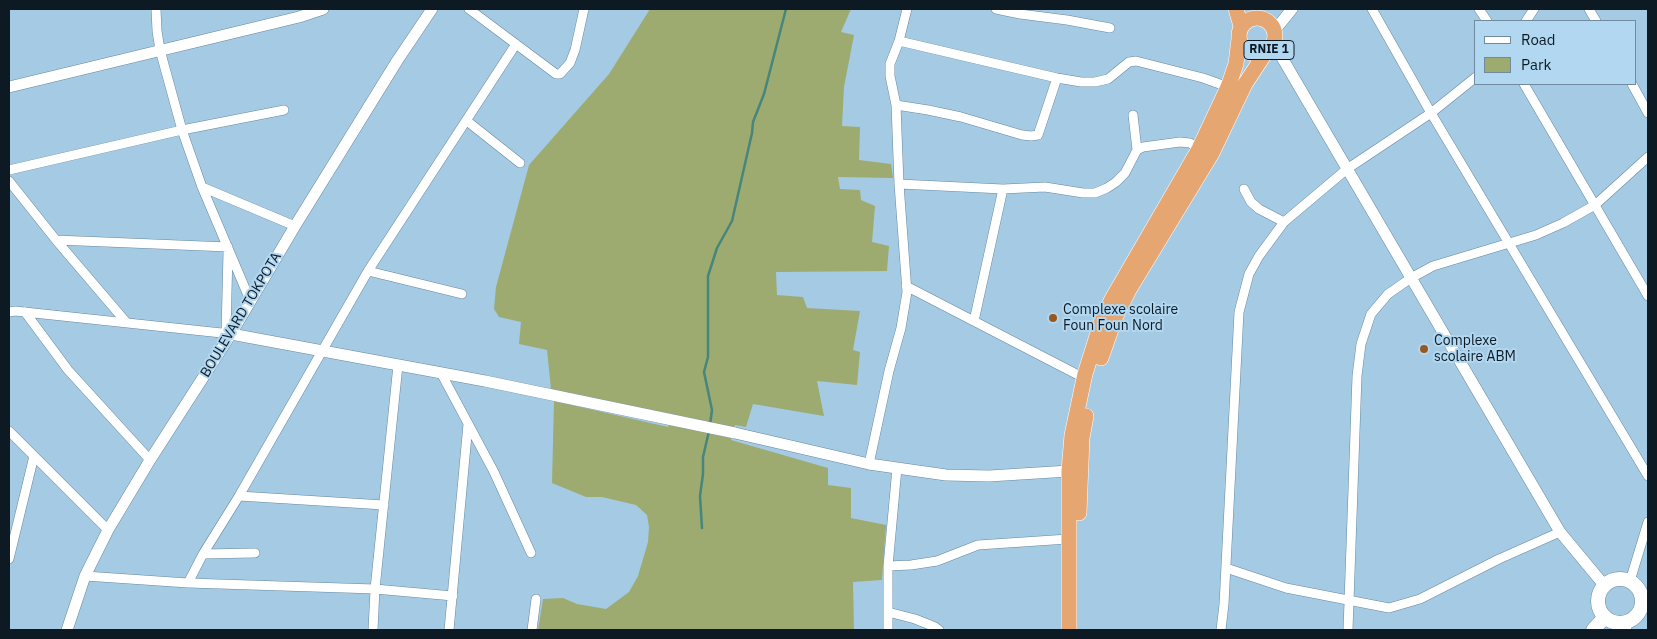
<!DOCTYPE html>
<html>
<head>
<meta charset="utf-8">
<style>
  body { margin:0 }
  #map { position:relative; width:1657px; height:639px; overflow:hidden; background:#a5cae3; font-family:"IBM Plex Sans",sans-serif }
  canvas { display:block }
  .frame { position:absolute; inset:0; border:10px solid #0d1a24; pointer-events:none }
  .legend { position:absolute; left:1474px; top:20px; width:162px; height:65px; box-sizing:border-box; background:#b2d7f1; border:1px solid #708b9f; margin:0; padding:6px 9px; list-style:none; font-size:15px; color:#0d1a24 }
  .legend li { display:flex; align-items:center; gap:10px; height:25px }
  .legend b { width:25px; border:1px solid #708b9f }
</style>
</head>
<body>
<div id="map">
<canvas width="1657" height="639"></canvas>
<div class="frame"></div>
<ul class="legend">
<li><b style="height:6px;background:#fff"></b>Road</li>
<li><b style="height:14px;background:#9eab70"></b>Park</li>
</ul>
</div>
<script>
const g = document.querySelector('canvas').getContext('2d');
g.lineJoin = 'round';
function fillPath(path, color) {
  g.fillStyle = color;
  g.fill(path, 'evenodd');
}
function toPath(rows) {
  const path = new Path2D();
  for (const r of rows) {
    if (r.length === 3) {
      path.moveTo(r[0] + r[2], r[1]);
      path.arc(r[0], r[1], r[2], 0, 2 * Math.PI);
      continue;
    }
    path.moveTo(r[0], r[1]);
    for (let i = 2; i < r.length; i += 2) path.lineTo(r[i], r[i + 1]);
  }
  return path;
}
function trace(path, color, width, dash) {
  g.strokeStyle = color;
  g.lineWidth = width;
  g.lineCap = dash ? 'butt' : 'round';
  g.setLineDash(dash || []);
  g.stroke(path);
}
function write(font, color, halo, rows, align = 'center') {
  g.font = font + ' "IBM Plex Sans",sans-serif';
  g.lineWidth = 4;
  g.setLineDash([]);
  g.textBaseline = 'middle';
  g.strokeStyle = halo;
  g.fillStyle = color;
  for (const [text, x, y, turn = 0] of rows) {
    g.save();
    g.translate(x, y);
    g.rotate((+turn || 0) * Math.PI / 180);
    g.textAlign = isNaN(turn) ? turn : align;
    if (halo) g.strokeText(text, 0, 0);
    g.fillText(text, 0, 0);
    g.restore();
  }
}
fillPath(toPath([
  [650,9,851,9,841,32,854,35,844,87,842,126,860,127,859,160,891,164,893,178,838,177,840,189,860,190,861,200,875,206,872,242,889,246,887,271,776,272,777,295,803,297,807,308,860,311,853,350,860,352,857,385,817,381,824,416,753,404,746,427,735,425,731,440,828,468,828,485,851,488,851,518,886,525,882,580,853,582,854,630,538,630,543,599,563,598,577,604,606,609,629,592,638,576,648,542,649,527,647,515,636,505,602,497,586,497,552,483,554,401,668,427,672,415,551,389,547,350,519,344,521,322,499,317,494,309,496,287,529,165,609,74]
]), '#9eab70');
trace(toPath([
  [710,425,712,410,704,372,708,357,708,276,717,248,732,221,752,133,753,122,764,94,786,9],
  [702,528,700,496,703,474,703,457,709,431]
]), '#46867c', 2.5);
const minor = toPath([
  [156,9,157,31,160,50,182,130,202,187,250,300],
  [469,9,556,74,560,74,570,63,575,50,584,9],
  [996,9,1020,14,1067,20,1110,28],
  [1372,9,1431,113,1648,476],
  [1479,9,1487,21],
  [1589,9,1596,21],
  [1526,21,1534,9],
  [899,41,1057,78,1081,82,1095,82,1108,79,1129,62,1136,61,1203,78,1228,87],
  [1524,84,1648,296],
  [1632,84,1648,113],
  [896,105,928,110,961,117,1022,135,1031,136,1038,135,1057,78],
  [1133,115,1137,150],
  [467,121,520,163],
  [9,170,182,130,284,110],
  [9,181,56,240,126,322],
  [899,184,1003,189,1045,187,1083,193,1095,193,1107,188,1116,182,1125,173,1137,150,1143,147,1180,142,1190,143,1199,149],
  [202,187,295,226],
  [1244,189,1251,202,1259,209,1284,222],
  [56,240,228,247],
  [368,271,462,294],
  [906,286,1084,378],
  [9,312,15,311,231,334],
  [25,312,68,370,150,460],
  [974,321,1003,189],
  [226,333,228,252],
  [441,373,494,472,531,553],
  [9,431,108,530],
  [869,464,889,371,901,328,907,292,899,184,896,105,890,76,890,64,899,41,907,9],
  [239,496,384,505],
  [203,554,255,553],
  [9,559,34,456],
  [888,566,911,565,937,561,978,545,1068,539],
  [1226,568,1286,588,1389,608,1420,599,1499,559,1560,532],
  [85,576,188,583,375,589,453,596],
  [1630,581,1648,522],
  [188,583,203,554,239,496,368,271,516,44],
  [888,612,915,619,935,627,939,630],
  [373,630,375,589,398,365],
  [449,630,468,424],
  [532,630,536,599],
  [888,630,888,566,897,468],
  [1221,630,1224,604,1239,312,1249,274,1259,256,1284,222,1347,169,1431,113,1476,77],
  [1348,630,1357,376,1361,344,1371,314,1388,294,1411,278,1433,266,1536,235,1563,223,1595,205,1648,157]
]);
const tertiary = toPath([
  [1275,30,1292,9],
  [1274,44,1560,532,1604,585],
  [9,87,299,17,323,9],
  [231,334,485,381,735,433,869,464,946,475,989,476,1069,471],
  [1622,622,1626,630],
  [67,630,85,576,108,530,150,460,231,334,295,226,397,61,432,9]
]);
const secondary = toPath([
  [1620,601,22],
  [1593,630,1605,617]
]);
const trunk = toPath([
  [1236,9,1241,26],
  [1257,36,18],
  [1101,358,1115,318,1130,288,1212,153,1245,84,1266,52],
  [1079,513,1082,438,1086,416],
  [1069,630,1069,471,1072,435,1085,374,1102,320,1112,299,1199,149,1228,87,1236,64,1239,39]
]);
trace(minor, '#6688a0', 10);
trace(tertiary, '#6688a0', 12);
trace(secondary, '#6688a0', 15);
trace(trunk, '#fff', 16);
trace(minor, '#fff', 9);
trace(tertiary, '#fff', 11);
trace(secondary, '#fff', 14);
trace(trunk, '#e6a672', 15);
for (const [x, y, r, color] of [
  [1053,318,5,"#985920"],
  [1424,349,5,"#985920"]
]) {
  const dot = new Path2D();
  dot.arc(x, y, r, 0, 2 * Math.PI);
  g.fillStyle = color;
  g.fill(dot);
  trace(dot, '#b2d7f1', 2);
}
for (const [x, y, w] of [
  [1269,50,50]
]) {
  const box = new Path2D();
  box.roundRect(x - w / 2, y - 9.5, w, 19, 4);
  g.fillStyle = '#b2d7f1';
  g.fill(box);
  trace(box, '#0d1a24', 1);
}
write('bold 12px', '#0d1a24', null, [
  ["RNIE 1",1269,50]
]);
write('14px', '#0d1a24', '#b2d7f1', [
  ["Complexe scolaire",1063,310],
  ["Foun Foun Nord",1063,326],
  ["Complexe",1434,341],
  ["scolaire ABM",1434,357]
], 'left');
write('14px', '#0d1a24', '#b2d7f1', [
  ["BOULEVARD TOKPOTA",241,315,-59]
]);
</script>
</body>
</html>
